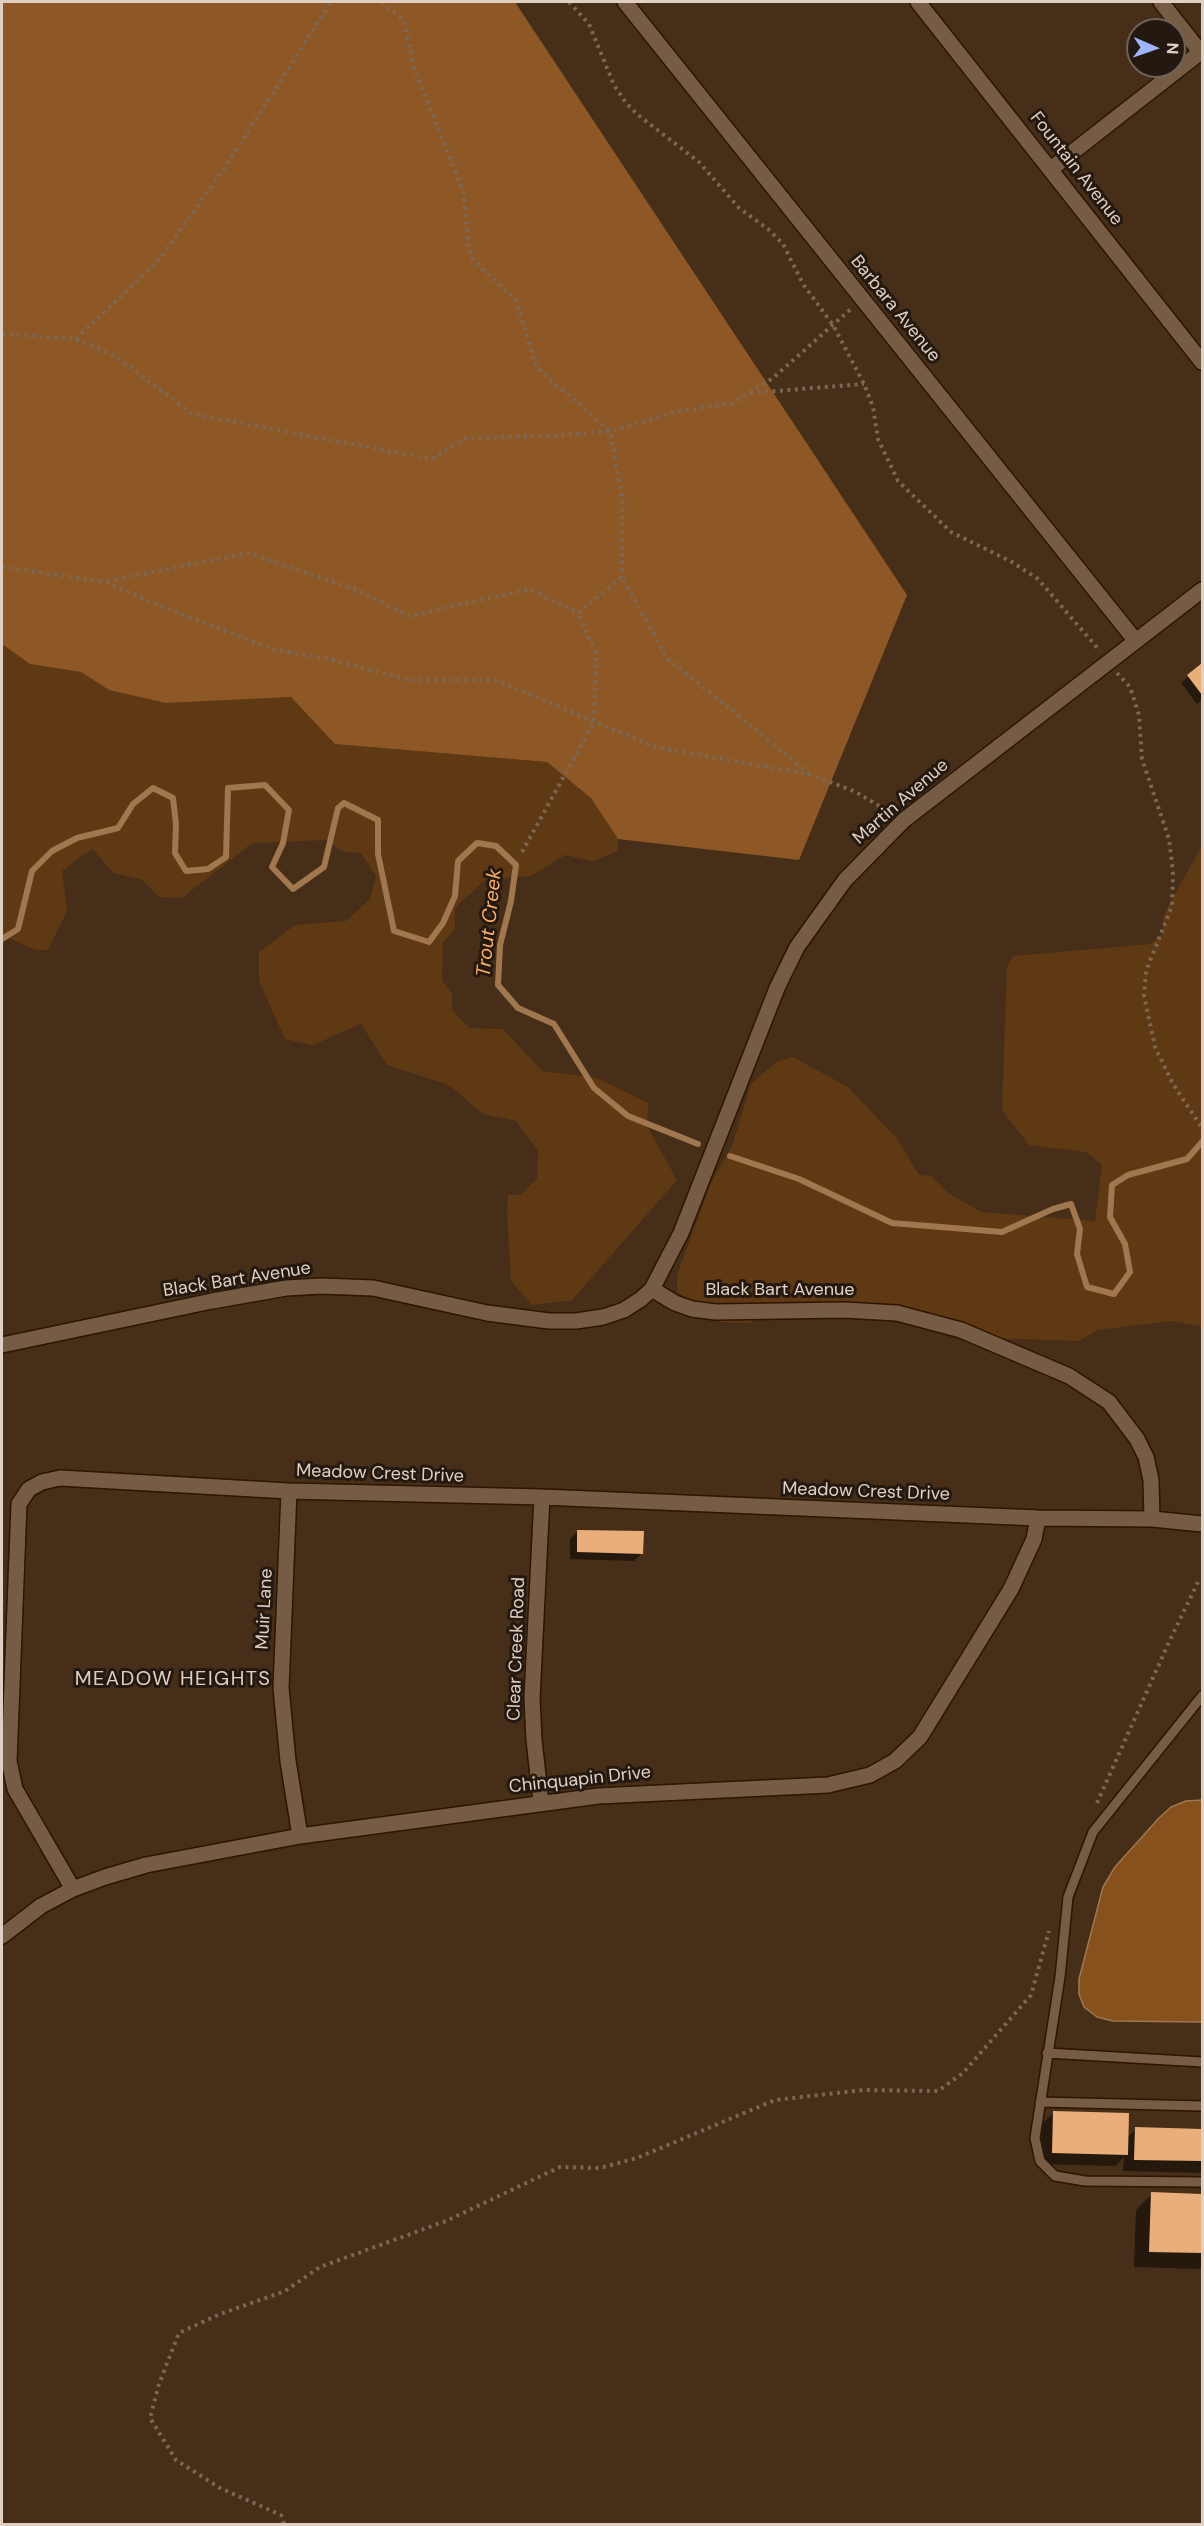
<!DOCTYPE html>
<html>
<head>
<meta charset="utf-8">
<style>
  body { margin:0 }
  #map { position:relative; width:1204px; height:2526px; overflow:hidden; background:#462e18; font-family:"DM Sans",sans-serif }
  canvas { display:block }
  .frame { position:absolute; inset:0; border:3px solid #e0d0c3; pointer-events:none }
  .north { position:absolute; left:1126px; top:18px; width:60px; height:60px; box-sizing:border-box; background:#241910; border:2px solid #6f6258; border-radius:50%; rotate:92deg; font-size:16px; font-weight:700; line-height:24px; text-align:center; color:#e0d0c3 }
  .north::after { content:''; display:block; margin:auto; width:21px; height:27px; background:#9eb4fd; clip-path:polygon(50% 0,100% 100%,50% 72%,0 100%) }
</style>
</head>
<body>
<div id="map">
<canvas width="1204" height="2526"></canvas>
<div class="frame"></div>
<div class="north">N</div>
</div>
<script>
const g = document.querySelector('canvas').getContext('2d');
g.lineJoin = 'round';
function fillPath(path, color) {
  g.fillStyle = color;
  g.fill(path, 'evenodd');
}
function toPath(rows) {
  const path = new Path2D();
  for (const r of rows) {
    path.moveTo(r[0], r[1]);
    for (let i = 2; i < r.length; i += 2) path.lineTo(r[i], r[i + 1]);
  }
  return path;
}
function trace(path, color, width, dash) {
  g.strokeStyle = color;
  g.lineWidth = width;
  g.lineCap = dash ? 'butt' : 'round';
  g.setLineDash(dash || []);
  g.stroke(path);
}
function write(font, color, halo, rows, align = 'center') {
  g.font = font + ' "DM Sans",sans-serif';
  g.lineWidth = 6;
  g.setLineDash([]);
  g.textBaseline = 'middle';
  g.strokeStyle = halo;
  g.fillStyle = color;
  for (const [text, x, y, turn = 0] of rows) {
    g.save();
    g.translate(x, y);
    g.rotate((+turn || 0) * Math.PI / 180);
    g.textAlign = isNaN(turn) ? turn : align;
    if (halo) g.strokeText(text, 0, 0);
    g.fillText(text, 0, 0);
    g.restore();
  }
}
fillPath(toPath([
  [2,644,30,664,81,672,109,690,166,703,291,697,336,744,547,762,591,798,618,839,618,851,593,861,565,855,531,876,485,880,455,908,455,930,443,942,442,981,452,993,452,1010,469,1028,503,1029,542,1071,597,1078,648,1103,647,1126,677,1180,572,1300,532,1305,511,1281,507,1210,508,1195,520,1195,537,1179,538,1151,516,1121,483,1114,449,1085,387,1065,361,1024,313,1045,285,1039,259,981,259,952,295,925,346,921,370,899,376,876,361,853,344,852,327,840,252,843,182,898,159,897,142,880,114,873,92,849,62,871,67,911,48,950,36,950,2,935],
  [1202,846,1202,1326,1172,1321,1097,1330,1079,1341,989,1338,972,1326,864,1316,795,1302,749,1323,721,1322,677,1292,677,1275,711,1183,732,1146,751,1084,776,1062,793,1057,848,1087,898,1140,919,1175,931,1176,948,1193,981,1212,1095,1221,1102,1165,1086,1152,1029,1145,1002,1110,1007,967,1013,956,1151,944,1163,933,1163,919,1168,906]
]), '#5f3914');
fillPath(toPath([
  [2,2,515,2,907,595,799,860,618,839,591,798,547,762,335,744,291,697,166,703,109,690,81,672,30,664,2,644]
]), '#8e5826');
const water = toPath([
  [1202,1800,1202,2022,1113,2021,1097,2017,1084,2007,1079,1994,1079,1979,1103,1887,1115,1867,1159,1818,1171,1807,1186,1801,1202,1800]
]);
fillPath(water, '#86511d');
trace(water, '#a1774f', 1.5);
fillPath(toPath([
  [1202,665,1202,700,1197,704,1181,683],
  [578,1531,642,1553,634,1561,570,1559,570,1539],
  [1054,2112,1127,2138,1136,2129,1202,2131,1202,2173,1123,2171,1124,2157,1115,2166,1041,2164,1042,2124],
  [1152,2194,1202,2195,1202,2265,1199,2269,1134,2267,1136,2210]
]), '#0007');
trace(toPath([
  [2,939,18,929,32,871,52,851,77,838,118,828,133,804,153,788,173,798,176,824,175,853,186,871,208,869,226,857,228,788,265,785,289,810,283,843,272,867,293,889,324,867,338,808,344,803,378,820,378,854,394,931,429,942,443,923,455,896,458,861,477,843,496,846,516,865,511,901,500,945,498,985,518,1008,554,1024,594,1088,628,1116,698,1144],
  [730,1156,799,1179,892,1223,1002,1232,1053,1209,1071,1204,1080,1229,1077,1254,1087,1287,1114,1294,1130,1272,1125,1244,1110,1217,1112,1185,1128,1175,1187,1159,1202,1142]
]), '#a1774f', 6);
fillPath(toPath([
  [1202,663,1202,695,1187,675],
  [577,1530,644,1531,643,1554,577,1552],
  [1053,2111,1129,2113,1128,2155,1052,2153],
  [1135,2127,1202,2129,1202,2161,1134,2160],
  [1151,2192,1202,2194,1202,2253,1149,2252]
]), '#eaae7b');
const service = toPath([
  [1202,1696,1093,1832,1068,1897,1060,1977,1035,2138,1040,2161,1055,2176,1085,2181,1202,2182],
  [1047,2053,1202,2062],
  [1040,2102,1202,2106]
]);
const minor = toPath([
  [918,2,1202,362],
  [1161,2,1202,54],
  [1051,169,1202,51],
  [652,1289,675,1303,692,1309,716,1312,844,1310,897,1313,961,1330,1069,1376,1109,1402,1137,1439,1146,1457,1151,1480,1152,1519],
  [289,1491,281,1688,288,1761,300,1836],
  [541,1802,534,1740,532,1698,542,1497],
  [73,1889,15,1789,9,1761,19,1504,29,1489,42,1482,60,1478,289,1491,542,1497,1038,1518,1152,1519,1202,1524],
  [2,1936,41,1906,73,1889,105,1877,146,1865,300,1836,598,1796,828,1785,870,1775,895,1761,920,1737,1011,1589,1034,1539,1038,1518]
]);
const tertiary = toPath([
  [625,2,1135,640],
  [2,1345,212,1301,286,1288,321,1286,373,1288,487,1313,549,1321,576,1321,603,1317,624,1310,641,1299,652,1289,681,1233,777,988,797,947,845,880,904,820,1202,590]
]);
trace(service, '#2c1501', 12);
trace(minor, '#2c1501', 18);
trace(tertiary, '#2c1501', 18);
trace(toPath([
  [382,2,404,21,414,68,463,190,470,257,517,302,536,367,610,431,623,503,622,577],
  [569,2,589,24,614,85,626,103,638,115,699,162,739,208,768,229,783,244,803,284,833,325,864,384,873,407,878,439,898,481,951,532,1012,562,1038,579,1100,651],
  [2,334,76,339,117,357,192,414,432,459,467,438,548,436,610,431,675,412,733,403,773,378,852,308],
  [76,339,159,260,228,163,331,2],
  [750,393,864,384],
  [2,567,106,582,160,606,272,649,333,660,409,680,495,680,655,747,812,775,856,792,891,813],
  [107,581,248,553,357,590,409,616,529,589,578,613,622,577,667,658,811,775],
  [1117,673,1130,687,1139,715,1142,759,1169,839,1173,872,1172,906,1146,971,1144,996,1155,1047,1173,1084,1202,1128],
  [522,852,594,722,596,653,578,613],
  [1097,1803,1169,1642,1199,1580,1202,1579],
  [284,2524,281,2515,220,2488,176,2460,150,2418,159,2384,179,2333,220,2314,285,2291,320,2267,446,2221,560,2167,600,2168,637,2158,775,2100,863,2090,938,2091,963,2073,1031,1995,1049,1931]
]), '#7c6754', 4, [3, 4.5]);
trace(service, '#775c45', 9);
trace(minor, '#775c45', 15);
trace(tertiary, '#775c45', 15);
write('18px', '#e0d0c3', '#241910', [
  ["Fountain Avenue",1076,169,52],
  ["Barbara Avenue",895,309,51],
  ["Martin Avenue",901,802,-41],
  ["Black Bart Avenue",237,1280,-9],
  ["Black Bart Avenue",780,1290],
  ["Meadow Crest Drive",380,1474,2],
  ["Meadow Crest Drive",866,1492,2],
  ["Muir Lane",265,1609,-87],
  ["Clear Creek Road",517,1649,-88],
  ["Chinquapin Drive",580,1780,-6]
]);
write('italic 20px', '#fcad67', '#241910', [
  ["Trout Creek",490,923,-84]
]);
g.letterSpacing = '1.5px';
write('20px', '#e0d0c3', '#241910', [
  ["MEADOW HEIGHTS",173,1680]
]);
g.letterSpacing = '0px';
</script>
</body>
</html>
